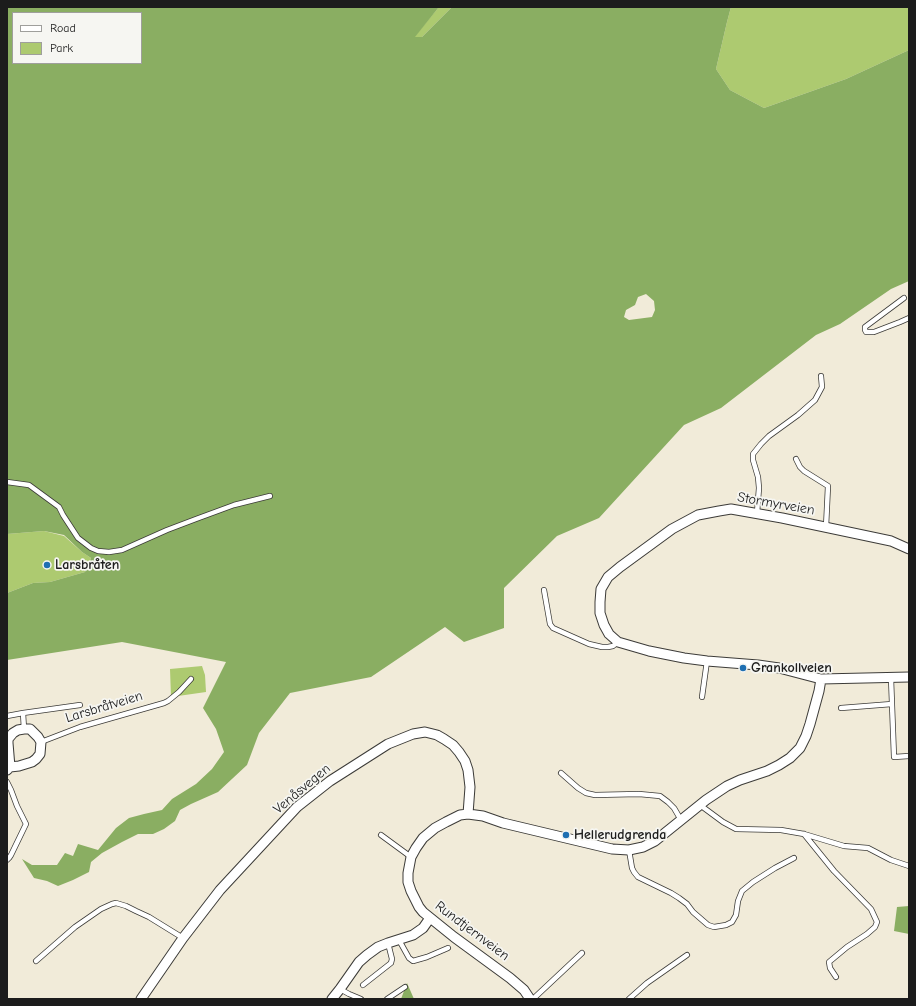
<!DOCTYPE html>
<html>
<head>
<meta charset="utf-8">
<style>
  body { margin:0 }
  #map { position:relative; width:916px; height:1006px; overflow:hidden; background:#f1ebd9; font-family:"Comic Neue",sans-serif }
  canvas { display:block }
  .frame { position:absolute; inset:0; border:8px solid #1c1c1c; pointer-events:none }
  .legend { position:absolute; left:12px; top:12px; width:130px; height:52px; box-sizing:border-box; background:#f6f6f2; border:1px solid #9f9f9c; margin:0; padding:5px 7px; list-style:none; font-size:12px; color:#1c1c1c }
  .legend li { display:flex; align-items:center; gap:8px; height:20px }
  .legend b { width:20px; border:1px solid #9f9f9c }
</style>
</head>
<body>
<div id="map">
<canvas width="916" height="1006"></canvas>
<div class="frame"></div>
<ul class="legend">
<li><b style="height:5px;background:#fff"></b>Road</li>
<li><b style="height:11px;background:#adca70"></b>Park</li>
</ul>
</div>
<script>
const g = document.querySelector('canvas').getContext('2d');
g.lineJoin = 'round';
function fillPath(path, color) {
  g.fillStyle = color;
  g.fill(path, 'evenodd');
}
function toPath(rows) {
  const path = new Path2D();
  for (const r of rows) {
    path.moveTo(r[0], r[1]);
    for (let i = 2; i < r.length; i += 2) path.lineTo(r[i], r[i + 1]);
  }
  return path;
}
function trace(path, color, width, dash) {
  g.strokeStyle = color;
  g.lineWidth = width;
  g.lineCap = dash ? 'butt' : 'round';
  g.setLineDash(dash || []);
  g.stroke(path);
}
function write(font, color, halo, rows, align = 'center') {
  g.font = font + ' "Comic Neue",sans-serif';
  g.lineWidth = 3.5;
  g.setLineDash([]);
  g.textBaseline = 'middle';
  g.strokeStyle = halo;
  g.fillStyle = color;
  for (const [text, x, y, turn = 0] of rows) {
    g.save();
    g.translate(x, y);
    g.rotate((+turn || 0) * Math.PI / 180);
    g.textAlign = isNaN(turn) ? turn : align;
    if (halo) g.strokeText(text, 0, 0);
    g.fillText(text, 0, 0);
    g.restore();
  }
}
fillPath(toPath([
  [439,7,452,7,422,37,414,37],
  [731,7,909,7,909,50,846,79,764,108,730,90,716,69,727,22],
  [44,531,64,536,82,552,91,558,85,572,50,582,33,583,7,593,7,534],
  [202,666,205,675,206,692,171,697,170,669]
]), '#adca70');
fillPath(toPath([
  [7,7,439,7,415,37,422,37,452,7,731,7,727,22,716,69,730,90,764,108,846,79,909,50,909,281,891,289,840,324,816,335,721,408,684,425,599,518,557,536,504,588,504,628,464,642,445,627,371,677,290,693,259,733,247,765,218,792,191,804,180,810,175,821,164,829,153,834,138,834,122,842,102,853,91,862,89,872,73,880,58,886,47,881,34,878,22,859,32,865,57,865,65,853,73,856,78,844,98,850,116,828,129,818,144,814,162,810,172,799,196,784,212,769,224,752,216,729,203,708,226,662,122,642,7,660,7,593,33,583,50,582,85,572,91,558,82,552,64,535,44,531,7,534],
  [13,13,141,13,141,63,13,63],
  [646,294,654,301,655,310,652,317,629,320,624,317,626,310,635,305,638,297],
  [909,906,909,934,894,931,897,907],
  [407,983,414,999,401,999]
]), '#8aae62');
const service = toPath([
  [904,298,865,327,865,330,866,332,874,332,900,322,909,318],
  [796,459,800,467,804,471,828,486,826,527],
  [7,482,29,485,59,507,63,515,78,538,91,548,98,551,109,552,122,550,167,530,196,519,234,505,270,496],
  [757,513,759,488,758,477,753,460,753,454,761,444,769,436,798,415,815,400,822,387,821,376],
  [544,590,550,624,553,628,589,644,602,647,608,647,613,646,618,642],
  [891,678,894,757,909,756],
  [702,697,707,661],
  [841,708,892,704],
  [7,716,23,713],
  [24,729,23,713,80,705],
  [41,742,80,727,164,703,168,701,179,692,191,679],
  [561,773,578,788,586,793,595,795,639,794,660,796,668,802,674,808,681,820],
  [7,782,11,790,17,806,26,824,11,855,9,858,7,860],
  [700,805,723,822,736,829,781,830,804,834,844,846,868,848,891,860,909,866],
  [804,834,834,871,871,909,877,922,875,927,867,934,847,947,829,962,830,968,836,977],
  [381,835,411,857],
  [629,850,632,868,634,872,638,877,671,893,679,898,687,904,693,912,708,925,714,927,726,925,732,922,736,915,738,901,742,891,753,882,775,868,794,858],
  [399,940,409,958,413,961,427,957,448,948],
  [36,961,75,927,101,909,112,904,116,903,126,906,136,911,149,917,183,938],
  [363,985,391,963,392,959,388,943],
  [340,989,349,994,361,999],
  [387,999,405,987],
  [533,999,582,953],
  [629,999,647,983,687,955]
]);
const minor = toPath([
  [909,549,891,541,782,518,731,509,719,511,698,515,672,529,620,567,608,577,601,589,600,602,600,613,604,625,609,634,618,642,649,651,684,658,707,661,758,665,779,668,821,679,909,677],
  [7,770,10,767,19,766,32,762,36,759,40,754,41,742,38,737,30,729,24,729,18,730,13,733,8,739,8,743,10,767],
  [141,999,183,938,220,890,297,807,330,781,388,744,413,734,425,732,437,735,444,739,453,745,459,752,465,761,468,770,470,787,468,814],
  [332,999,340,989,359,962,367,955,378,947,388,943,413,935,423,928,430,918],
  [530,999,524,990,510,978,454,937,423,912,419,907,411,891,408,882,408,873,411,857,416,848,423,838,435,828,446,822,460,815,468,814,483,816,503,823,612,849,629,850,643,847,655,841,706,800,727,786,740,780,767,771,779,765,790,758,800,748,806,736,810,724,819,691,821,679]
]);
trace(service, '#3c3b38', 6);
trace(minor, '#3c3b38', 11);
trace(service, '#fff', 4.5);
trace(minor, '#fff', 9);
for (const [x, y, r, color] of [
  [47,565,4,"#1f6fb2"],
  [743,668,4,"#1f6fb2"],
  [566,835,4,"#1f6fb2"]
]) {
  const dot = new Path2D();
  dot.arc(x, y, r, 0, 2 * Math.PI);
  g.fillStyle = color;
  g.fill(dot);
  trace(dot, '#f6f6f2', 1.5);
}
write('14px', '#1c1c1c', '#f6f6f2', [
  ["Stormyrveien",776,504,10],
  ["Larsbråtveien",104,707,-17],
  ["Venåsvegen",302,789,-40],
  ["Rundtjernveien",472,931,37]
]);
write('bold 14px', '#1c1c1c', '#f6f6f2', [
  ["Larsbråten",55,565],
  ["Grankollveien",751,668],
  ["Hellerudgrenda",574,835]
], 'left');
</script>
</body>
</html>
